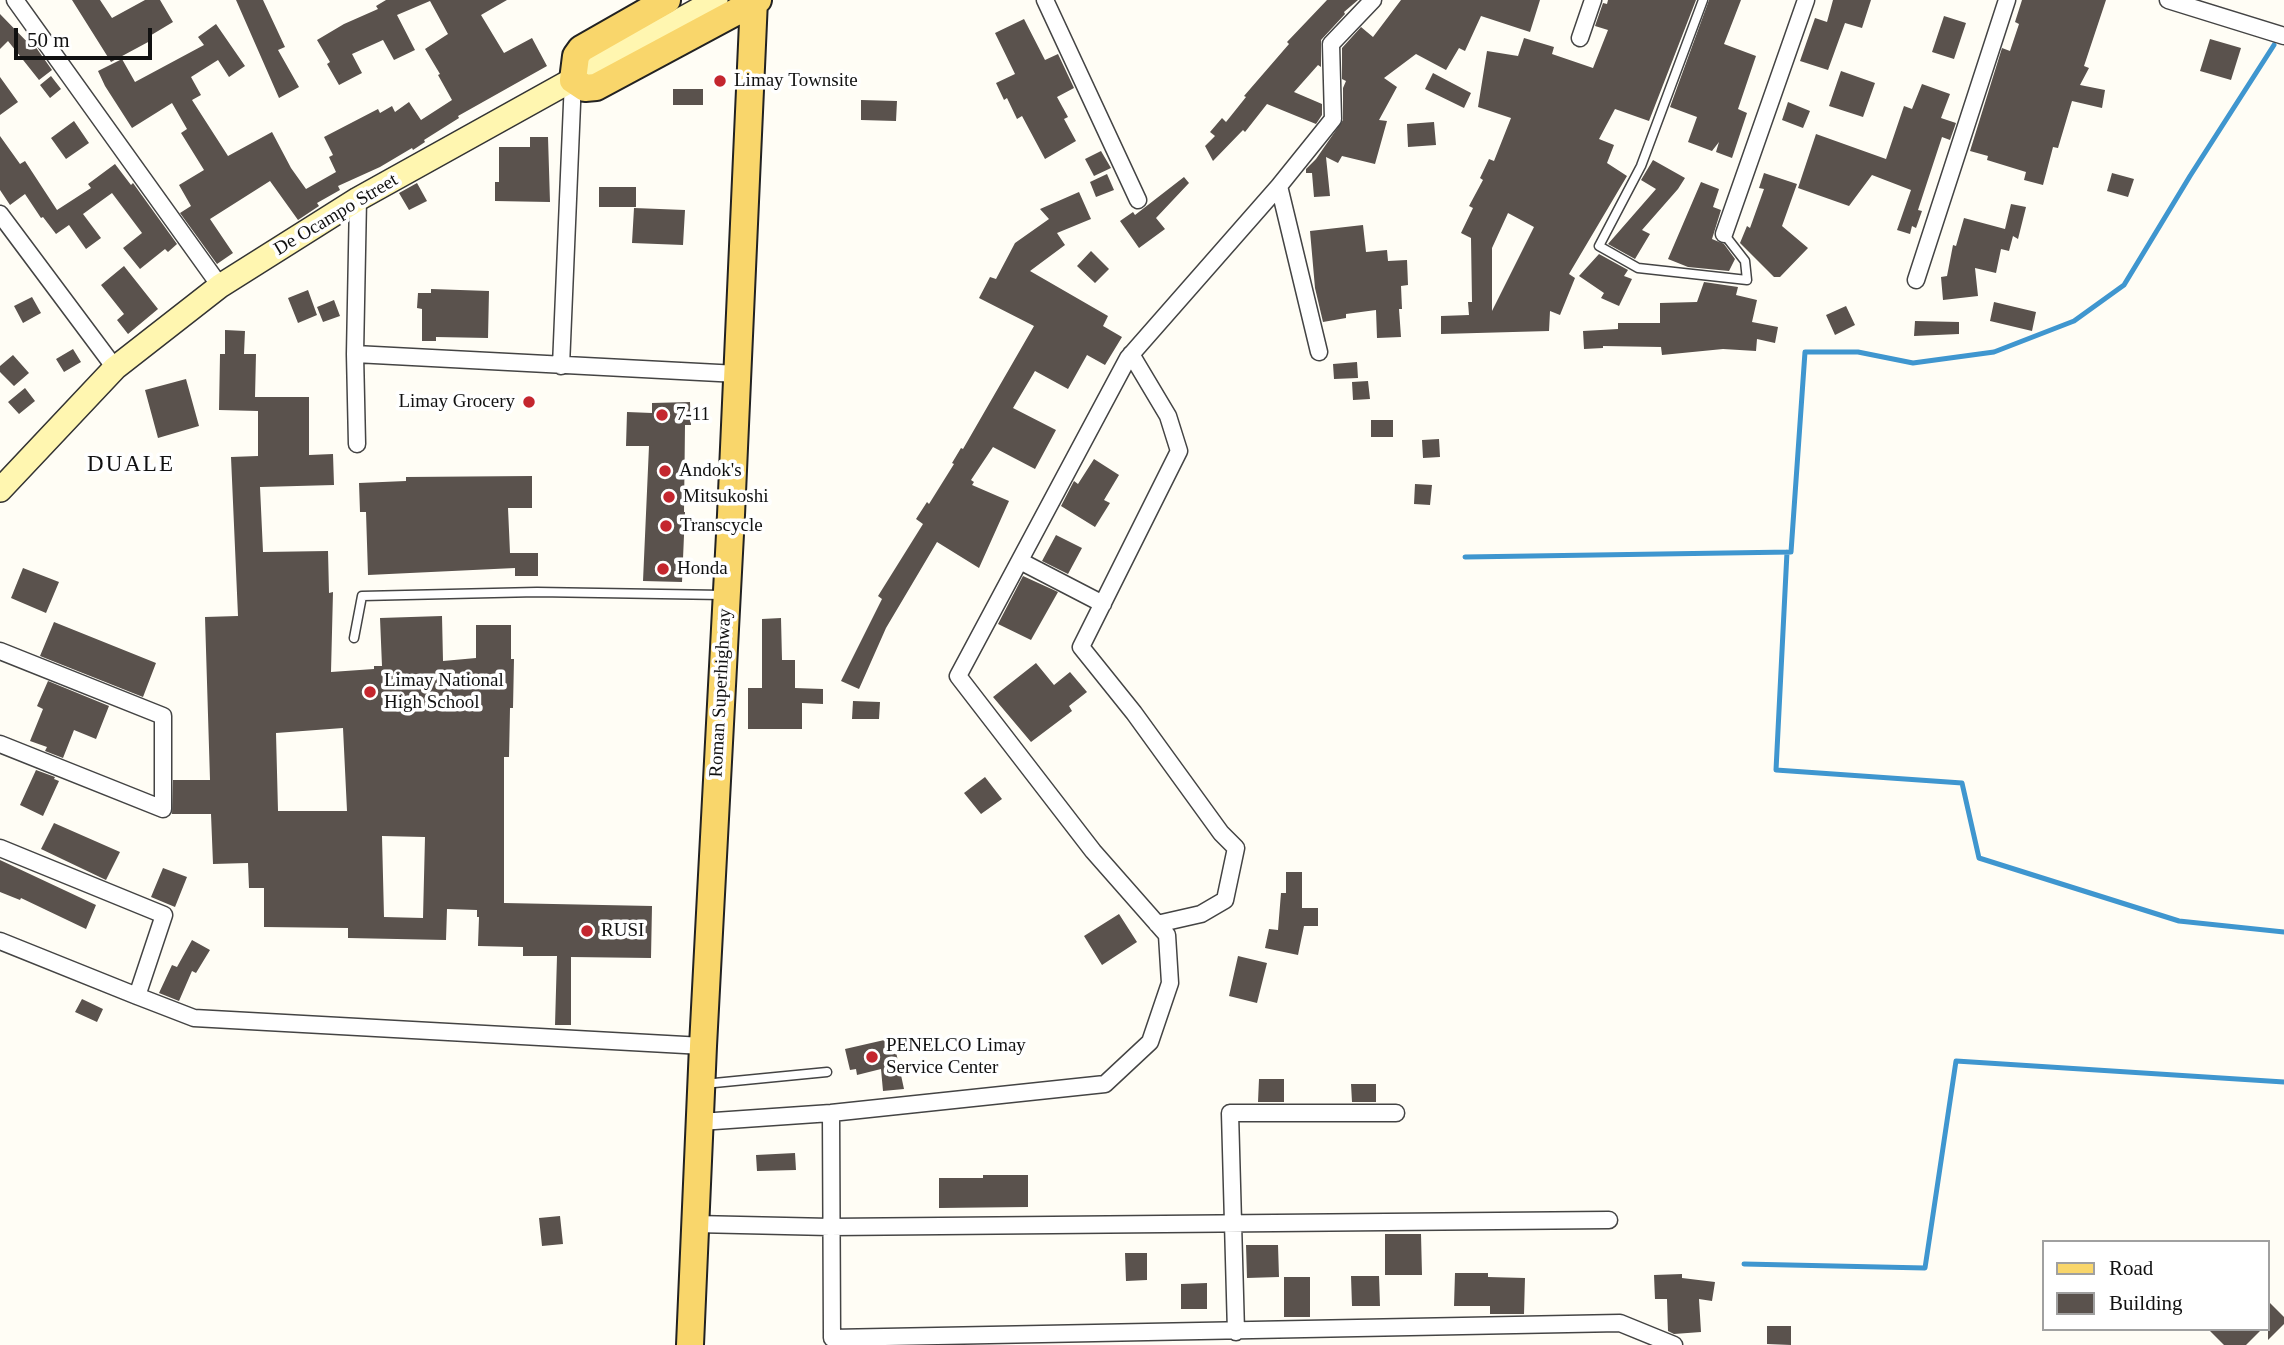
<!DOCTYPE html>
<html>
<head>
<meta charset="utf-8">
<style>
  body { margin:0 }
  #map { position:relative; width:2284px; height:1345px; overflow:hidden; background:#fffdf5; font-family:Georgia,serif }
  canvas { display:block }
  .legend { position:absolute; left:2042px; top:1240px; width:228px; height:91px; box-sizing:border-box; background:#fff; border:2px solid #a0a0a0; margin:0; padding:9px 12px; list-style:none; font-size:21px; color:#111 }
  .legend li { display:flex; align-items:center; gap:14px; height:35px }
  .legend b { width:35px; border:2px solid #a0a0a0 }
  .scale { position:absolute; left:14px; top:28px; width:138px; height:32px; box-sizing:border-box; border:4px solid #111; border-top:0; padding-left:9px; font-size:21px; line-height:24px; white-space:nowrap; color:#111; -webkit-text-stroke:5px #fff; paint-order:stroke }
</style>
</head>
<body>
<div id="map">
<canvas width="2284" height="1345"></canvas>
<ul class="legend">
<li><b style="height:9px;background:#f9d66b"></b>Road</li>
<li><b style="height:19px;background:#5a524d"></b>Building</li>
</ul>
<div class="scale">50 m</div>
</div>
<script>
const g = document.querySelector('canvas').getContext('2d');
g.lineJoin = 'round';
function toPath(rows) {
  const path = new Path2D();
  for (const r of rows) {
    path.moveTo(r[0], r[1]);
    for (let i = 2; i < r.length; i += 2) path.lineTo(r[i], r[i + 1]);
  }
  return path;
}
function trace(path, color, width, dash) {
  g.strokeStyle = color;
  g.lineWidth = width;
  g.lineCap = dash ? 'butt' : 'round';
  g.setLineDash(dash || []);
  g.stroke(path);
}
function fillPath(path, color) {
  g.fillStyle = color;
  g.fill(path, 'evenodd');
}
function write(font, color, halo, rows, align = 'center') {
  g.font = font + ' Georgia,serif';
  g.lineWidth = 7;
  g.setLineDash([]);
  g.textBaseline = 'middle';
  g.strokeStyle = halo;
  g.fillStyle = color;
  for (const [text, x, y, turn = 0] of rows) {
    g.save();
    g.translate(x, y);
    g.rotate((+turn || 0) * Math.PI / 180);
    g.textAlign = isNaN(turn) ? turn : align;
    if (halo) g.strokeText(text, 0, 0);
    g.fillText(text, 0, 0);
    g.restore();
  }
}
trace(toPath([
  [1787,552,1776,770,1962,783,1979,858,2179,921,2284,932],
  [1465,557,1791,552,1805,352,1858,352,1913,363,1994,352,2074,321,2124,285,2190,176,2274,45],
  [1744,1264,1925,1268,1956,1061,2284,1082]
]), '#3f96cf', 5);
fillPath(toPath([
  [72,0,100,0,112,18,145,0,160,0,173,22,148,37,150,41,111,62],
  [236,0,263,0,285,47,278,50,299,87,279,98],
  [386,0,507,0,481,15,504,53,532,38,547,66,458,116,459,118,424,140,425,142,413,150,412,148,380,167,338,186,340,190,317,203,319,206,298,220,270,181,210,219,233,253,217,264,180,213,191,206,179,185,204,170,181,133,187,129,172,103,132,128,105,86,98,71,122,59,135,82,204,45,198,37,216,24,245,66,229,77,218,60,191,77,201,95,192,100,228,156,272,132,291,168,306,189,336,172,329,157,333,155,324,137,378,109,380,113,392,106,395,112,409,102,421,120,452,100,438,75,440,74,425,49,448,34,430,1,397,15,415,50,394,60,383,40,352,54,362,73,339,85,327,64,330,62,317,40,344,24,378,9,376,6],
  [1327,0,1358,0,1344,12,1345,14,1321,40,1321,67,1318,65,1294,92,1322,104,1322,115,1316,124,1267,104,1245,132,1243,130,1213,161,1205,146,1215,136,1210,132,1222,118,1226,122,1246,97,1244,96,1289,44,1287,42],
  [1401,0,1540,0,1530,32,1481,16,1465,51,1459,48,1446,70,1416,54,1384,78,1397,87,1379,120,1387,121,1375,164,1342,156,1338,163,1326,157,1330,196,1314,197,1312,173,1306,173,1306,169,1316,159,1343,120,1343,88,1346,81,1342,79,1342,48,1361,27,1373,37],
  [1608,0,1696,0,1649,121,1615,109,1599,139,1614,145,1607,163,1627,176,1569,274,1575,278,1560,315,1550,311,1549,331,1441,334,1441,316,1469,315,1468,302,1472,302,1471,238,1461,233,1473,208,1469,206,1483,180,1480,178,1489,159,1494,161,1511,118,1478,107,1487,51,1518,56,1524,38,1554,47,1552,54,1593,68,1608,30,1595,26,1603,3,1607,4],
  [1508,213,1534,227,1492,311,1492,248],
  [1709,0,1741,0,1724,44,1756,56,1738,109,1747,113,1732,158,1716,152,1719,142,1712,151,1688,142,1697,117,1670,107],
  [1833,0,1871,0,1862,28,1845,23,1828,70,1800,61,1815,18,1827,22],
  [2022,0,2106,0,2084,66,2089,68,2080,85,2105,90,2102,108,2072,101,2058,148,2053,147,2043,185,2024,180,2026,172,1987,160,1988,156,1970,151,2002,48,2010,51,2019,24,2015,22],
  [0,14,33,48,35,46,52,70,39,80,8,41,0,49],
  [1944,16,1966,23,1954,59,1932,52],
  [1024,19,1045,60,1058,54,1074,88,1057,97,1068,117,1064,119,1076,141,1045,159,1022,116,1017,119,1007,98,1004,100,996,83,1015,74,995,33],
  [2210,39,2241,48,2231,80,2200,71],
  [1841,71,1875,83,1863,117,1829,106],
  [1433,73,1471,93,1464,108,1425,89],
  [51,76,61,89,50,98,40,85],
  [0,77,18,102,0,115],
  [1922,84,1950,94,1941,118,1956,123,1950,140,1942,137,1918,210,1922,211,1916,228,1912,226,1910,234,1897,230,1911,190,1872,175,1849,206,1798,188,1816,134,1886,159,1904,106,1912,109],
  [673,89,703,89,703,105,673,105],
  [861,100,897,101,896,121,861,120],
  [1788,102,1810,111,1803,128,1782,120],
  [74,121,89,143,66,159,51,138],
  [1434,122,1436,145,1408,147,1407,124],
  [0,136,20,164,25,161,57,210,91,188,88,184,115,164,131,185,133,183,177,244,168,252,165,249,140,269,123,248,142,233,112,193,83,214,101,238,86,249,69,225,56,234,43,217,41,218,25,194,10,205,0,190],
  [530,137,548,137,550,202,495,201,495,182,499,182,499,147,530,147],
  [1101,151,1111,168,1094,176,1085,159],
  [1653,160,1685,178,1678,189,1642,230,1650,234,1635,259,1608,244,1656,189,1641,180],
  [1764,173,1797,184,1782,226,1808,248,1780,277,1774,277,1740,243,1747,226,1750,228,1764,189,1759,188],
  [2112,173,2134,179,2128,197,2107,191],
  [1107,174,1114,190,1096,197,1090,182],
  [1184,177,1189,183,1156,218,1165,229,1139,248,1120,221,1133,212,1135,215],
  [1701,182,1719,189,1713,207,1721,210,1712,239,1724,244,1735,259,1729,271,1688,267,1668,259],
  [417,183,427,201,409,210,399,193],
  [599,187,636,187,636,207,599,207],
  [1079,192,1091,219,1057,233,1065,245,1030,271,1108,316,1103,326,1122,337,1105,365,1087,355,1068,389,1035,371,1013,408,1056,430,1035,469,993,447,971,480,974,482,972,485,1009,501,979,568,937,542,886,628,859,689,841,681,882,599,878,596,923,524,916,519,927,502,929,504,954,464,952,463,961,448,963,449,1034,326,979,298,990,277,996,279,1015,243,1049,219,1040,209],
  [2011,204,2026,207,2018,239,2013,236,2009,251,2001,249,1996,273,1975,268,1978,296,1943,300,1941,277,1947,276,1953,245,1956,246,1964,218,2005,229],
  [634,208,685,210,683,245,632,243],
  [1363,225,1366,252,1387,250,1388,261,1407,260,1408,285,1401,286,1402,309,1399,309,1401,337,1377,338,1376,310,1346,314,1346,318,1323,322,1315,288,1310,231],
  [1091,251,1109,269,1095,283,1077,266],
  [1599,254,1628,270,1624,276,1632,279,1619,306,1601,298,1604,293,1579,276],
  [124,266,158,309,128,334,117,320,124,314,101,285],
  [1704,282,1738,287,1736,295,1757,300,1752,322,1778,327,1775,343,1757,339,1756,351,1723,349,1662,355,1661,347,1603,346,1603,348,1584,349,1583,331,1618,329,1618,323,1660,323,1660,303,1697,302],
  [431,289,489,291,488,338,436,337,436,341,422,341,422,309,417,308,418,293,431,293],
  [308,290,317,315,298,323,288,298],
  [32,297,41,313,23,323,14,306],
  [334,300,340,316,323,322,317,307],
  [1994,302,2036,312,2032,331,1990,321],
  [1846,306,1855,325,1835,335,1826,315],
  [1915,321,1959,322,1959,334,1914,336],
  [225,330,245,331,244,354,256,354,255,397,309,397,309,455,333,454,334,485,260,487,263,552,328,551,329,593,333,592,331,672,374,669,374,666,382,666,380,618,442,616,443,661,476,658,476,625,511,625,511,659,514,659,513,708,510,708,509,757,504,757,504,903,652,906,651,958,571,957,571,1025,555,1025,557,956,523,956,523,947,478,946,479,917,477,917,477,910,447,909,446,940,348,938,348,928,264,927,264,888,249,888,248,863,213,864,211,814,172,814,173,780,210,780,205,617,238,616,231,457,258,456,258,411,219,410,220,354,225,354],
  [343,728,347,811,278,811,276,733],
  [382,836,425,837,423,918,384,917],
  [73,349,81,362,64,372,56,359],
  [13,355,29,373,14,386,0,372,0,366],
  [1357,362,1358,378,1334,379,1333,364],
  [186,379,199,426,158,438,145,390],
  [1368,381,1370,399,1353,400,1352,382],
  [25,388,35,401,19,414,8,402],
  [690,402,691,425,685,425,684,512,685,512,682,582,643,581,649,446,626,446,627,412,652,413,652,403],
  [1371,420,1393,420,1393,437,1371,437],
  [1439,439,1440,457,1423,458,1422,440],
  [1094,459,1119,475,1104,500,1110,503,1095,527,1061,506,1074,481,1078,484],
  [532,476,532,508,508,508,510,553,538,553,538,576,515,576,515,568,368,575,366,512,360,512,359,483,406,481,406,477],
  [1415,484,1432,485,1430,505,1414,504],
  [1056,535,1082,548,1068,574,1042,561],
  [23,568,59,582,46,613,11,598],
  [1023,576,1058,592,1031,640,998,624],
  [781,618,782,660,795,660,795,688,823,689,823,704,802,703,802,729,748,729,748,688,762,688,762,619],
  [54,622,156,663,143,697,40,656],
  [1036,663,1054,685,1070,672,1087,692,1069,706,1072,711,1031,742,993,697],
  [48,681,109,706,96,739,74,730,63,758,45,751,47,747,30,741,43,709,37,706],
  [853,701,880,702,879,719,852,719],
  [36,770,55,777,54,779,59,781,43,816,20,805],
  [985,777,1002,799,981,814,964,793],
  [54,823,120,852,106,880,41,849],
  [0,860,96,905,86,929,21,898,20,900,0,892],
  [163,868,187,877,175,907,151,897],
  [1286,872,1302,872,1302,908,1318,908,1318,926,1304,926,1298,955,1265,948,1269,929,1278,930,1281,893,1286,893],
  [1119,914,1137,942,1102,965,1084,936],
  [192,940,210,950,196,973,192,971,179,1001,159,993,172,965,177,967],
  [1238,956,1267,963,1257,1003,1229,996],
  [82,999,103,1009,97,1022,75,1012],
  [893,1038,904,1089,883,1091,881,1069,857,1075,856,1069,850,1070,845,1049],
  [1259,1079,1284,1079,1284,1102,1258,1102],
  [1351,1084,1376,1084,1376,1102,1352,1102],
  [795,1153,796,1170,757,1171,756,1155],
  [983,1175,1028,1175,1028,1207,939,1208,939,1178,983,1178],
  [560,1216,563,1244,542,1246,539,1218],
  [1385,1234,1421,1234,1422,1275,1385,1275],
  [1246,1245,1278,1245,1279,1277,1247,1278],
  [1125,1253,1147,1253,1147,1280,1126,1281],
  [1455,1273,1488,1273,1488,1277,1525,1278,1524,1314,1490,1314,1490,1306,1454,1306],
  [1682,1274,1682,1278,1715,1282,1712,1301,1699,1299,1701,1332,1674,1334,1668,1331,1667,1299,1655,1299,1654,1275],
  [1351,1276,1379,1276,1380,1306,1352,1306],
  [1284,1277,1310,1277,1310,1317,1284,1317],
  [1207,1283,1207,1309,1181,1309,1181,1284],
  [2268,1301,2284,1317,2284,1324,2268,1340],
  [1767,1326,1791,1326,1791,1345,1767,1344],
  [2208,1329,2262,1329,2246,1345,2224,1345]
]), '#5a524d');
const lane = toPath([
  [1703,0,1641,166,1599,246,1638,268,1747,280,1745,261,1724,234],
  [354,638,362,596,537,592,723,595],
  [704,1084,827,1072]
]);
const street = toPath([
  [15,0,220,286],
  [1045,0,1138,200],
  [2168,0,2284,36],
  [1580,38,1593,0],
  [0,214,115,368],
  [1724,234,1806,0],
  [1916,280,2007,0],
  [1319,352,1279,186,1333,119,1331,44,1373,0],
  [355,354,738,374],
  [1131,354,1168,416,1179,451,1081,647,1134,713,1221,833,1236,848,1225,900,1201,914,1157,924],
  [561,366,573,80],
  [357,444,355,354,358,199],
  [1020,561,1103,604],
  [0,651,163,716,163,809,0,744],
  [0,848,164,915,137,996,0,941],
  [137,996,194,1018,703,1046],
  [831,1113,832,1338,1620,1323,1674,1345],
  [700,1122,831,1113,1105,1084,1150,1042,1170,983,1167,935,1093,851,958,676,1128,358,1279,186],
  [695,1224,830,1227,1609,1220],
  [1236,1332,1230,1113,1396,1113]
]);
const secondary = toPath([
  [0,490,115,368,220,286,358,199,716,0]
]);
const primary = toPath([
  [667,0,581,49,576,56,573,80,585,88,596,87,758,0],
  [690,1345,703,1046,731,515,754,0]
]);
trace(lane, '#444', 11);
trace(street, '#444', 19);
trace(secondary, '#333', 26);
trace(primary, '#222', 30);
trace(lane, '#fff', 8);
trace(street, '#fff', 16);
trace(secondary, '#fff6b0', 23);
trace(primary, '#f9d66b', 26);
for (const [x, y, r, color] of [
  [720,81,7,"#c4262e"],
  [529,402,7,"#c4262e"],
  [662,415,7,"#c4262e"],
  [665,471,7,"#c4262e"],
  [669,497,7,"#c4262e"],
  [666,526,7,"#c4262e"],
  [663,569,7,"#c4262e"],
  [370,692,7,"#c4262e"],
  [587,931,7,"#c4262e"],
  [872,1057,7,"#c4262e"]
]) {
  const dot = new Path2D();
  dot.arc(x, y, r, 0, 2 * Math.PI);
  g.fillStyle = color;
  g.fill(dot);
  trace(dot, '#fff', 2.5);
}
write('19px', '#111', '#fff', [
  ["Limay Townsite",734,81],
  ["Limay Grocery",515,402,"right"],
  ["7-11",676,415],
  ["Andok's",679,471],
  ["Mitsukoshi",683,497],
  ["Transcycle",680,526],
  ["Honda",677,569],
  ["Limay National",384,681],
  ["High School",384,703],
  ["RUSI",601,931],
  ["PENELCO Limay",886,1046],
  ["Service Center",886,1068]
], 'left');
write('19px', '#111', '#fff', [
  ["De Ocampo Street",336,215,-31],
  ["Roman Superhighway",721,693,-87]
]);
g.letterSpacing = '2px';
write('23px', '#111', '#fff', [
  ["DUALE",131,465]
]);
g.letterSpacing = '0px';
</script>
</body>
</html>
